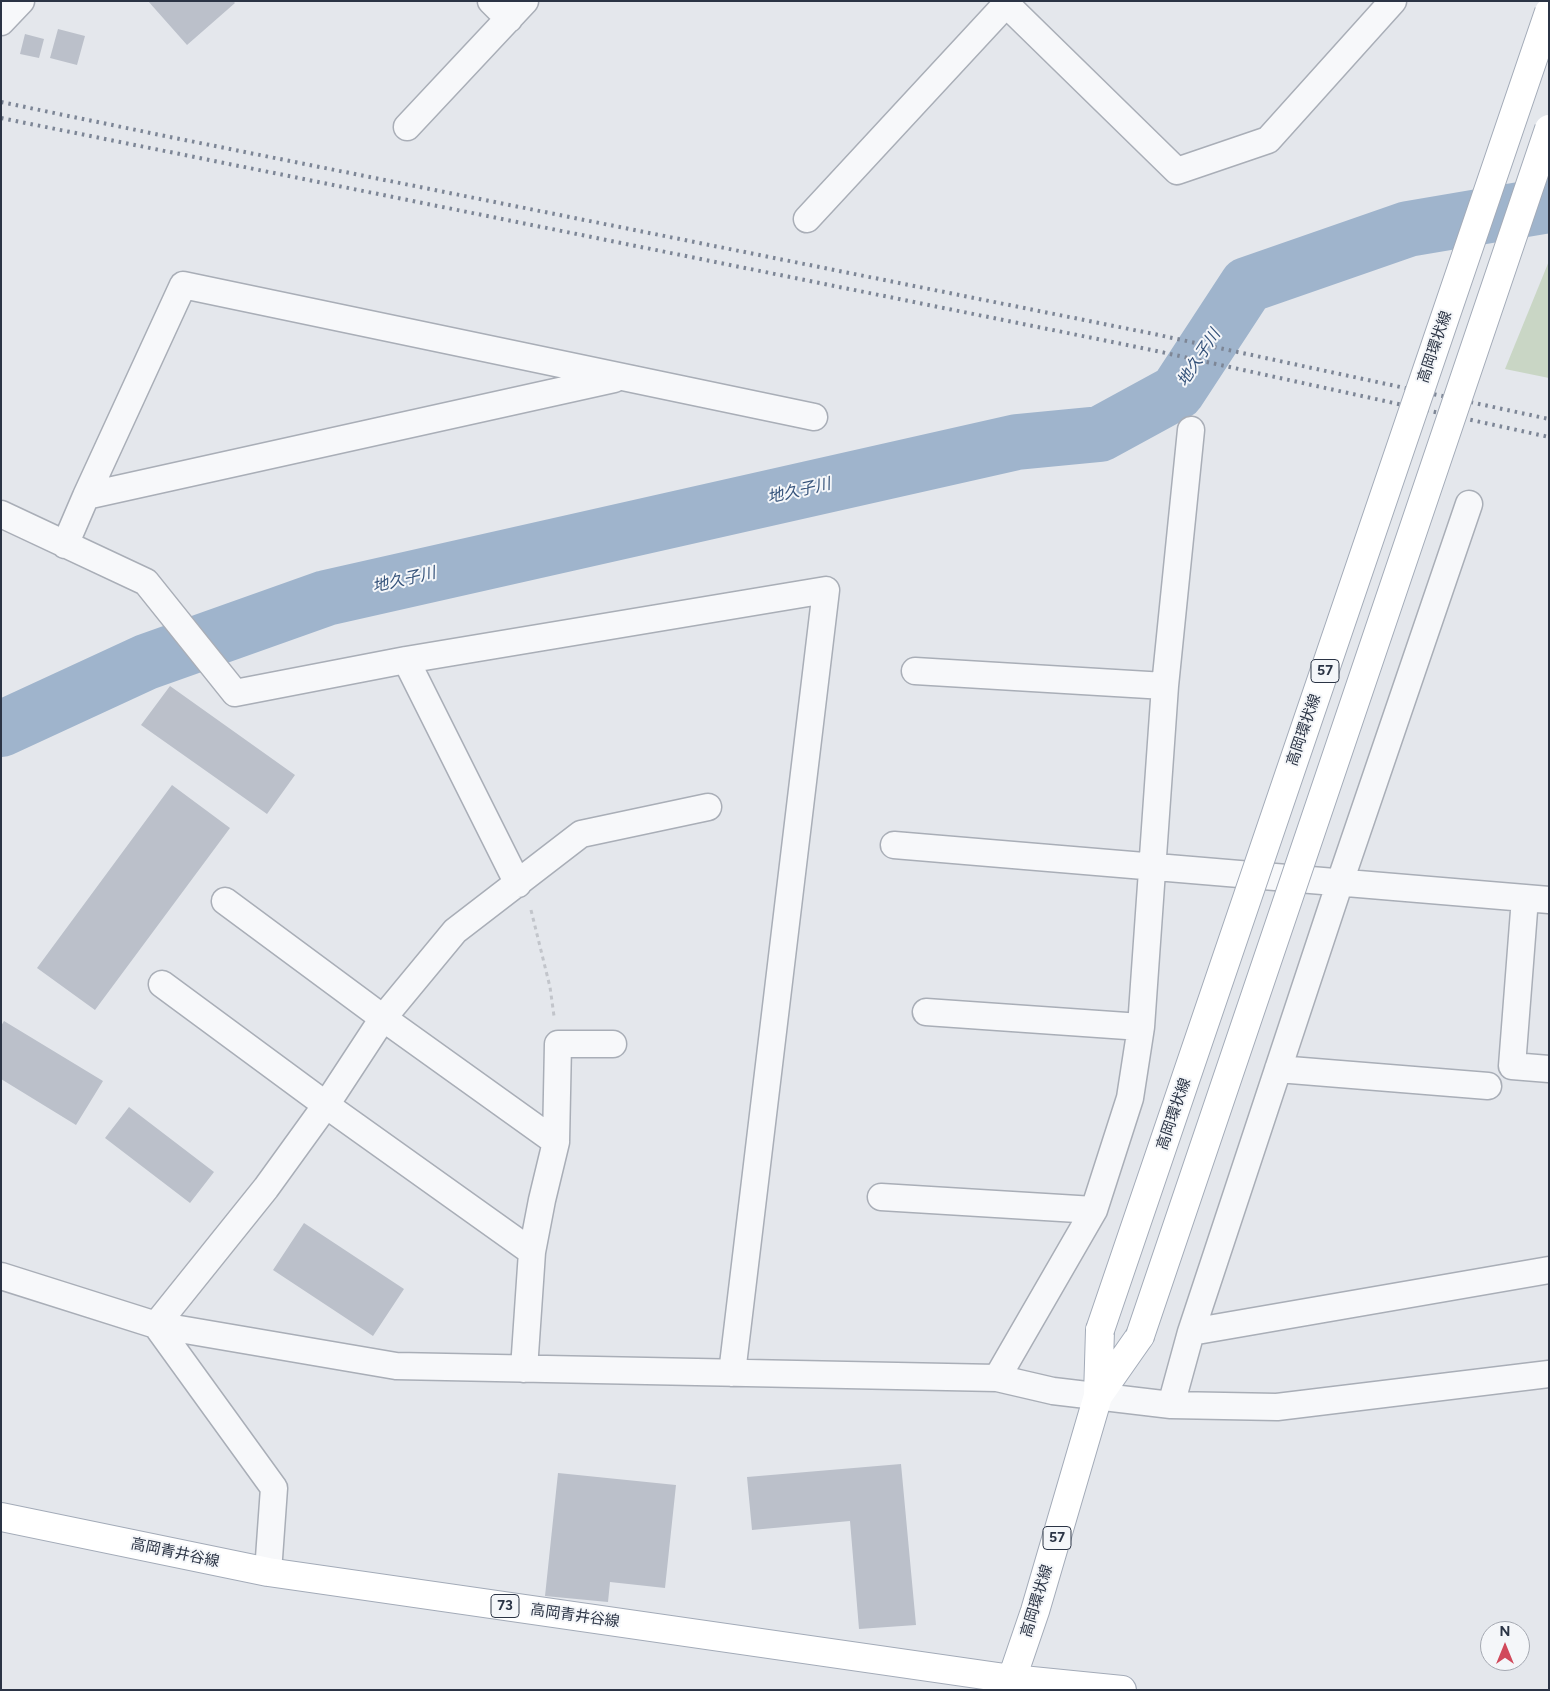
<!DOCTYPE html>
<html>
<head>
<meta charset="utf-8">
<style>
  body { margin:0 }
  #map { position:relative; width:1550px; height:1691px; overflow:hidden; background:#e4e7ec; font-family:Figtree,sans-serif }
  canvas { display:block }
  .frame { position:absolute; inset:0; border:2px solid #2b3445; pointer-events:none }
  .north { position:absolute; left:1480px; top:1621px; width:50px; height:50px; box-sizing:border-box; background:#f4f6f9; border:1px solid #a4a8b1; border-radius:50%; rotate:0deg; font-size:14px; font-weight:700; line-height:20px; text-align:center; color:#2b3445 }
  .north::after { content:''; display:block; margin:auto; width:18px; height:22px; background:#d1495b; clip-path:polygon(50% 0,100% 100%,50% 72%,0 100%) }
</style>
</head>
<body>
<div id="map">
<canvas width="1550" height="1691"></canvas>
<div class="frame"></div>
<div class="north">N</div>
</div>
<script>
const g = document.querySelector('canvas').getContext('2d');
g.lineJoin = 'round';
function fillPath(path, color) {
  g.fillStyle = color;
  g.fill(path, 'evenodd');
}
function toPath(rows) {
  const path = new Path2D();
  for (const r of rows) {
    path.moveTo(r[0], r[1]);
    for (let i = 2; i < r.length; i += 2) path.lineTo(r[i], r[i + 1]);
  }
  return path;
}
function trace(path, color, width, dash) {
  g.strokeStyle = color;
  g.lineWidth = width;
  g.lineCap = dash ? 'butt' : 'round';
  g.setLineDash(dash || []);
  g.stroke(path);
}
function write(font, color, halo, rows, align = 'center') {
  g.font = font + ' Figtree,"Noto Sans JP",sans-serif';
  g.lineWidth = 4;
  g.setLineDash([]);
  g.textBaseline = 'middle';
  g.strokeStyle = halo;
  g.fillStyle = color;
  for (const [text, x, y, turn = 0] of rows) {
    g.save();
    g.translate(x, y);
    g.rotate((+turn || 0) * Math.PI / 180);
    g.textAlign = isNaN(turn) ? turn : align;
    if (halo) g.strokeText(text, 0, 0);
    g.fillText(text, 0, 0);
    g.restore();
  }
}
fillPath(toPath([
  [1549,261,1549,378,1505,369]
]), '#c9d6c5');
trace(toPath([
  [1,729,146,662,326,598,1017,442,1100,434,1177,392,1247,285,1408,229,1549,205]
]), '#9fb4cc', 56);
fillPath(toPath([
  [148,1,233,1,235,3,187,45],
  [58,29,85,36,77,65,50,58],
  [25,34,44,39,39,58,20,54],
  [170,686,295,775,267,814,141,725],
  [172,785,230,828,95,1010,37,968],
  [4,1021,103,1081,76,1125,1,1079,1,1026],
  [129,1107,214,1172,190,1203,105,1138],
  [304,1223,404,1289,373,1336,273,1270],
  [901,1464,916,1625,859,1629,850,1521,752,1530,747,1477],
  [558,1473,676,1485,665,1588,610,1582,608,1602,545,1596]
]), '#bbc0ca');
const street = toPath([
  [491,1,509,19],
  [1003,1,1177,171,1268,140,1393,1],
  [1,22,21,1],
  [407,127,525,1],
  [807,219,1009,1],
  [86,496,614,379],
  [1,514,146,582,235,693,406,660,826,590,732,1373],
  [65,545,86,496,183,285,814,417],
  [406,660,518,884],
  [915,671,1165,686],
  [894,845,1549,900],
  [1525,898,1512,1066,1549,1069],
  [162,984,326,1105,383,1018,225,901],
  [926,1012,1141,1027],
  [1278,1069,1488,1086],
  [556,1142,558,1044,613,1044],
  [881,1197,1094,1210],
  [532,1252,542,1200,556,1142,383,1018,455,931,581,834,708,807],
  [1,1276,156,1325,396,1366,997,1378,1053,1391,1171,1405,1277,1407,1549,1374],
  [156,1325,266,1188,326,1105,532,1252,524,1369],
  [156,1325,274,1488,268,1572],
  [1191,1332,1340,882,1469,504],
  [997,1378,1094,1210,1130,1098,1141,1027,1165,686,1191,430],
  [1171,1405,1191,1332,1549,1270]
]);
const primary = toPath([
  [1098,1396,1140,1336],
  [1,1517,268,1572,1012,1679,1122,1690],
  [1008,1690,1035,1611,1098,1396,1100,1330]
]);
trace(street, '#a9aeb7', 29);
trace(primary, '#a3abb8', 30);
trace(toPath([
  [531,910,550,987,554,1016]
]), '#c2c5cb', 3, [4, 4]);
trace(street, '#f7f8fa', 26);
trace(primary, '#fff', 28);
trace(toPath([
  [1,102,170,137,1154,334,1549,419],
  [1,118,1152,350,1549,437]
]), '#7d8696', 4, [2.5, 5]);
const primaryBridge = toPath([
  [1100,1330,1549,12],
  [1140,1336,1549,129]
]);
trace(primaryBridge, '#a3abb8', 30, []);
trace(primaryBridge, '#fff', 28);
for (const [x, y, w] of [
  [1325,671,28],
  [1057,1538,28],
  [505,1606,28]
]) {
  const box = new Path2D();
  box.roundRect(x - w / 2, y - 11.5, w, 23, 4);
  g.fillStyle = '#f4f6f9';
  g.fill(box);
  trace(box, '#2b3445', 1);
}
write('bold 14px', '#2b3445', null, [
  ["57",1325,671],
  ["57",1057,1538],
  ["73",505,1606]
]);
write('15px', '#2b3445', '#f4f6f9', [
  ["高岡環状線",1435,347,-71],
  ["高岡環状線",1304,730,-71],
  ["高岡環状線",1174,1114,-71],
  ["高岡青井谷線",175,1553,12],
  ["高岡環状線",1037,1601,-73],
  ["高岡青井谷線",575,1616,8]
]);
write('italic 16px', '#34527a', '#f4f6f9', [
  ["地久子川",1199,358,-57],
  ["地久子川",799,491,-13],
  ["地久子川",404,580,-13]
]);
</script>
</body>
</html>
